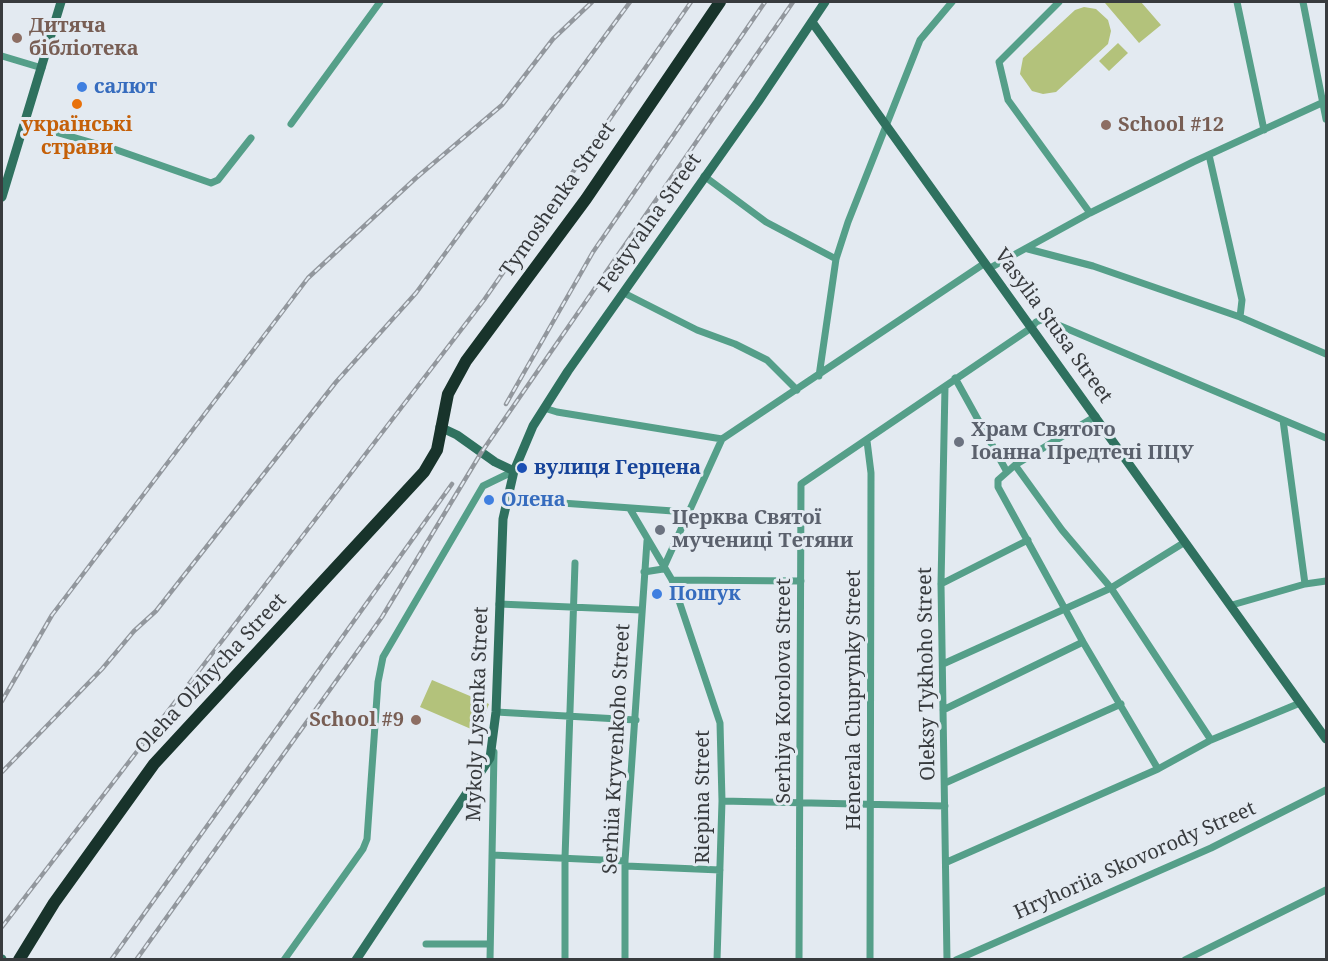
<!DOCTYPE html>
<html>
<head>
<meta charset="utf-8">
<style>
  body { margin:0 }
  #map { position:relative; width:1328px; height:961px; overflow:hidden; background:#e3eaf1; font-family:"Noto Serif",serif }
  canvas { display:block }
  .frame { position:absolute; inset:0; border:3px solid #383b3e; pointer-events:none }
</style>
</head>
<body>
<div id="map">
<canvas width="1328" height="961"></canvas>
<div class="frame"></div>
</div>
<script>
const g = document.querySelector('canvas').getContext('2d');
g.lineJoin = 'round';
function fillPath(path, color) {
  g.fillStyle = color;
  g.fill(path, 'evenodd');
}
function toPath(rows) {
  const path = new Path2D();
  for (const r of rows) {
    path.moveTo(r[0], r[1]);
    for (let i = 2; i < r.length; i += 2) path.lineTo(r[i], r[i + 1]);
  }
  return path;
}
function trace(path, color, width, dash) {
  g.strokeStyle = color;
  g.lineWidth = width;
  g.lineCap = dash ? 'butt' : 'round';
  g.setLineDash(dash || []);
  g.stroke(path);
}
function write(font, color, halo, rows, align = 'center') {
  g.font = font + ' "Noto Serif",serif';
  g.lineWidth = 6;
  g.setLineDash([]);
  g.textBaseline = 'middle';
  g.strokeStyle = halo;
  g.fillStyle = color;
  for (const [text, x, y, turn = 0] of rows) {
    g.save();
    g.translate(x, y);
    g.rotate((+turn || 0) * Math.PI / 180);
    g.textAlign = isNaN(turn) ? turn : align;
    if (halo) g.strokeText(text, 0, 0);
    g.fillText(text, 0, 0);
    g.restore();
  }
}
fillPath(toPath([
  [1107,2,1141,2,1161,25,1139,43,1105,3],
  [1084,7,1096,9,1108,20,1111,31,1108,44,1056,92,1043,94,1032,91,1020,74,1023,58,1075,10],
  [1118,43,1128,53,1109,71,1099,61],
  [432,680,489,704,478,732,420,707]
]), '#b3c27b');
trace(toPath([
  [1059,2,999,62,1008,100,1090,213],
  [1237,2,1264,130],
  [1303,2,1326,119],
  [2,56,42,68],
  [24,123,114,149,211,183,218,180,251,138],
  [291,124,380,2],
  [1209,155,1242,300,1240,317],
  [704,176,766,222,836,259],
  [1028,249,1093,266,1240,317,1326,354],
  [990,268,1090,213,1193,162,1326,101],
  [624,293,697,330,735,344,767,360,797,390],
  [819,376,836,259,848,222,920,40,952,2],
  [955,378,1007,472],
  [945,387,941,584,947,960],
  [544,408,557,412,722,439],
  [1096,416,1015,465,998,480,998,487,1083,642,1158,769],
  [867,441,871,473,870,960],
  [1015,465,1062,530,1111,588,1211,740],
  [506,499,687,512],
  [630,509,672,580,720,723,722,801,717,960],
  [644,572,663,569,722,439,985,263],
  [672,580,801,581],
  [941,584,1028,540],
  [1305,584,1326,581],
  [499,604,641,610],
  [1232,605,1305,584,1283,420],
  [943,664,1111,588,1185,542],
  [943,710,1083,642],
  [496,712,636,720],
  [945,783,1121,704],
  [722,801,945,806],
  [492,855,625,861],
  [947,862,1158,769,1211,740,1300,703],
  [626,866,720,870],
  [426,944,489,944],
  [284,960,363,849,367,839,378,682,383,657,483,486,514,471],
  [490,960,494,752],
  [565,960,565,858,575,563],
  [625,960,625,861,647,541],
  [799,960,801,484,1031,328,1036,322,1044,319,1326,438],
  [956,960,1211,848,1326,790],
  [1185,960,1326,890]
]), '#559f89', 7);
trace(toPath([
  [812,22,1326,739],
  [2,197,61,2],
  [440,427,457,435,495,462,514,471],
  [2,959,2,960],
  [356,960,490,758,496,712,503,519,514,471,533,426,568,371,758,102,825,2]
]), '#2f715f', 9);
trace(toPath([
  [19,960,54,903,154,764,424,472,437,450,448,394,466,361,586,199,720,2]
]), '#18332b', 12);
const rail = toPath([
  [506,404,593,252,765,2],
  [2,701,52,615,308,278,416,178,502,105,553,39,592,2],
  [2,772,102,669,134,631,156,611,336,382,416,293,630,2],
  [2,927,484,300,691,2],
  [111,960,452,484],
  [136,960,382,617,481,453,793,2]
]);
trace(rail, '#92979d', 4.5);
trace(rail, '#e3eaf1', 2, [7]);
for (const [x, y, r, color] of [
  [17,38,6,"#8d6e63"],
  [82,87,6,"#3f7fe0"],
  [77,104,6,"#e8710a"],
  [1106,125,6,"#8d6e63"],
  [959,442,6,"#6b7280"],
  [522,468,6,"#1a4fb4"],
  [489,500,6,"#3f7fe0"],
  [660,530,6,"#6b7280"],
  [657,594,6,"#3f7fe0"],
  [416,720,6,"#8d6e63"]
]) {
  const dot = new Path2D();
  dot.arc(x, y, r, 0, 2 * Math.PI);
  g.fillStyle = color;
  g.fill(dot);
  trace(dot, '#e3eaf1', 2);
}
write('bold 20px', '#785e54', '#e3eaf1', [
  ["Дитяча",29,26],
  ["бібліотека",29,49],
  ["School #12",1118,125],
  ["School #9",404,720,"right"]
], 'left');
write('bold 20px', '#366cbe', '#e3eaf1', [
  ["салют",94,87],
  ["Олена",501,500],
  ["Пошук",669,594]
], 'left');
write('bold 20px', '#c56008', '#e3eaf1', [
  ["українські",77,125],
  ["страви",77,148]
]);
write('20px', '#383b3e', '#e3eaf1', [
  ["Tymoshenka Street",558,200,-55],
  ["Festyvalna Street",650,223,-55],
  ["Vasylia Stusa Street",1053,326,54],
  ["Oleha Olzhycha Street",211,674,-47],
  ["Oleksy Tykhoho Street",927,674,-91],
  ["Serhiya Korolova Street",784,691,-90],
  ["Henerala Chuprynky Street",854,700,-90],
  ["Mykoly Lysenka Street",478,714,-88],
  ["Serhiia Kryvenkoho Street",617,749,-87],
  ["Riepina Street",703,797,-90],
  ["Hryhoriia Skovorody Street",1135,861,-24]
]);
write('bold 20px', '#5b616d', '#e3eaf1', [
  ["Храм Святого",971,430],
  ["Іоанна Предтечі ПЦУ",971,453],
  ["Церква Святої",672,518],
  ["мучениці Тетяни",672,541]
], 'left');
write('bold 20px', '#164399', '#e3eaf1', [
  ["вулиця Герцена",534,468]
], 'left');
</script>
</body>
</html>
